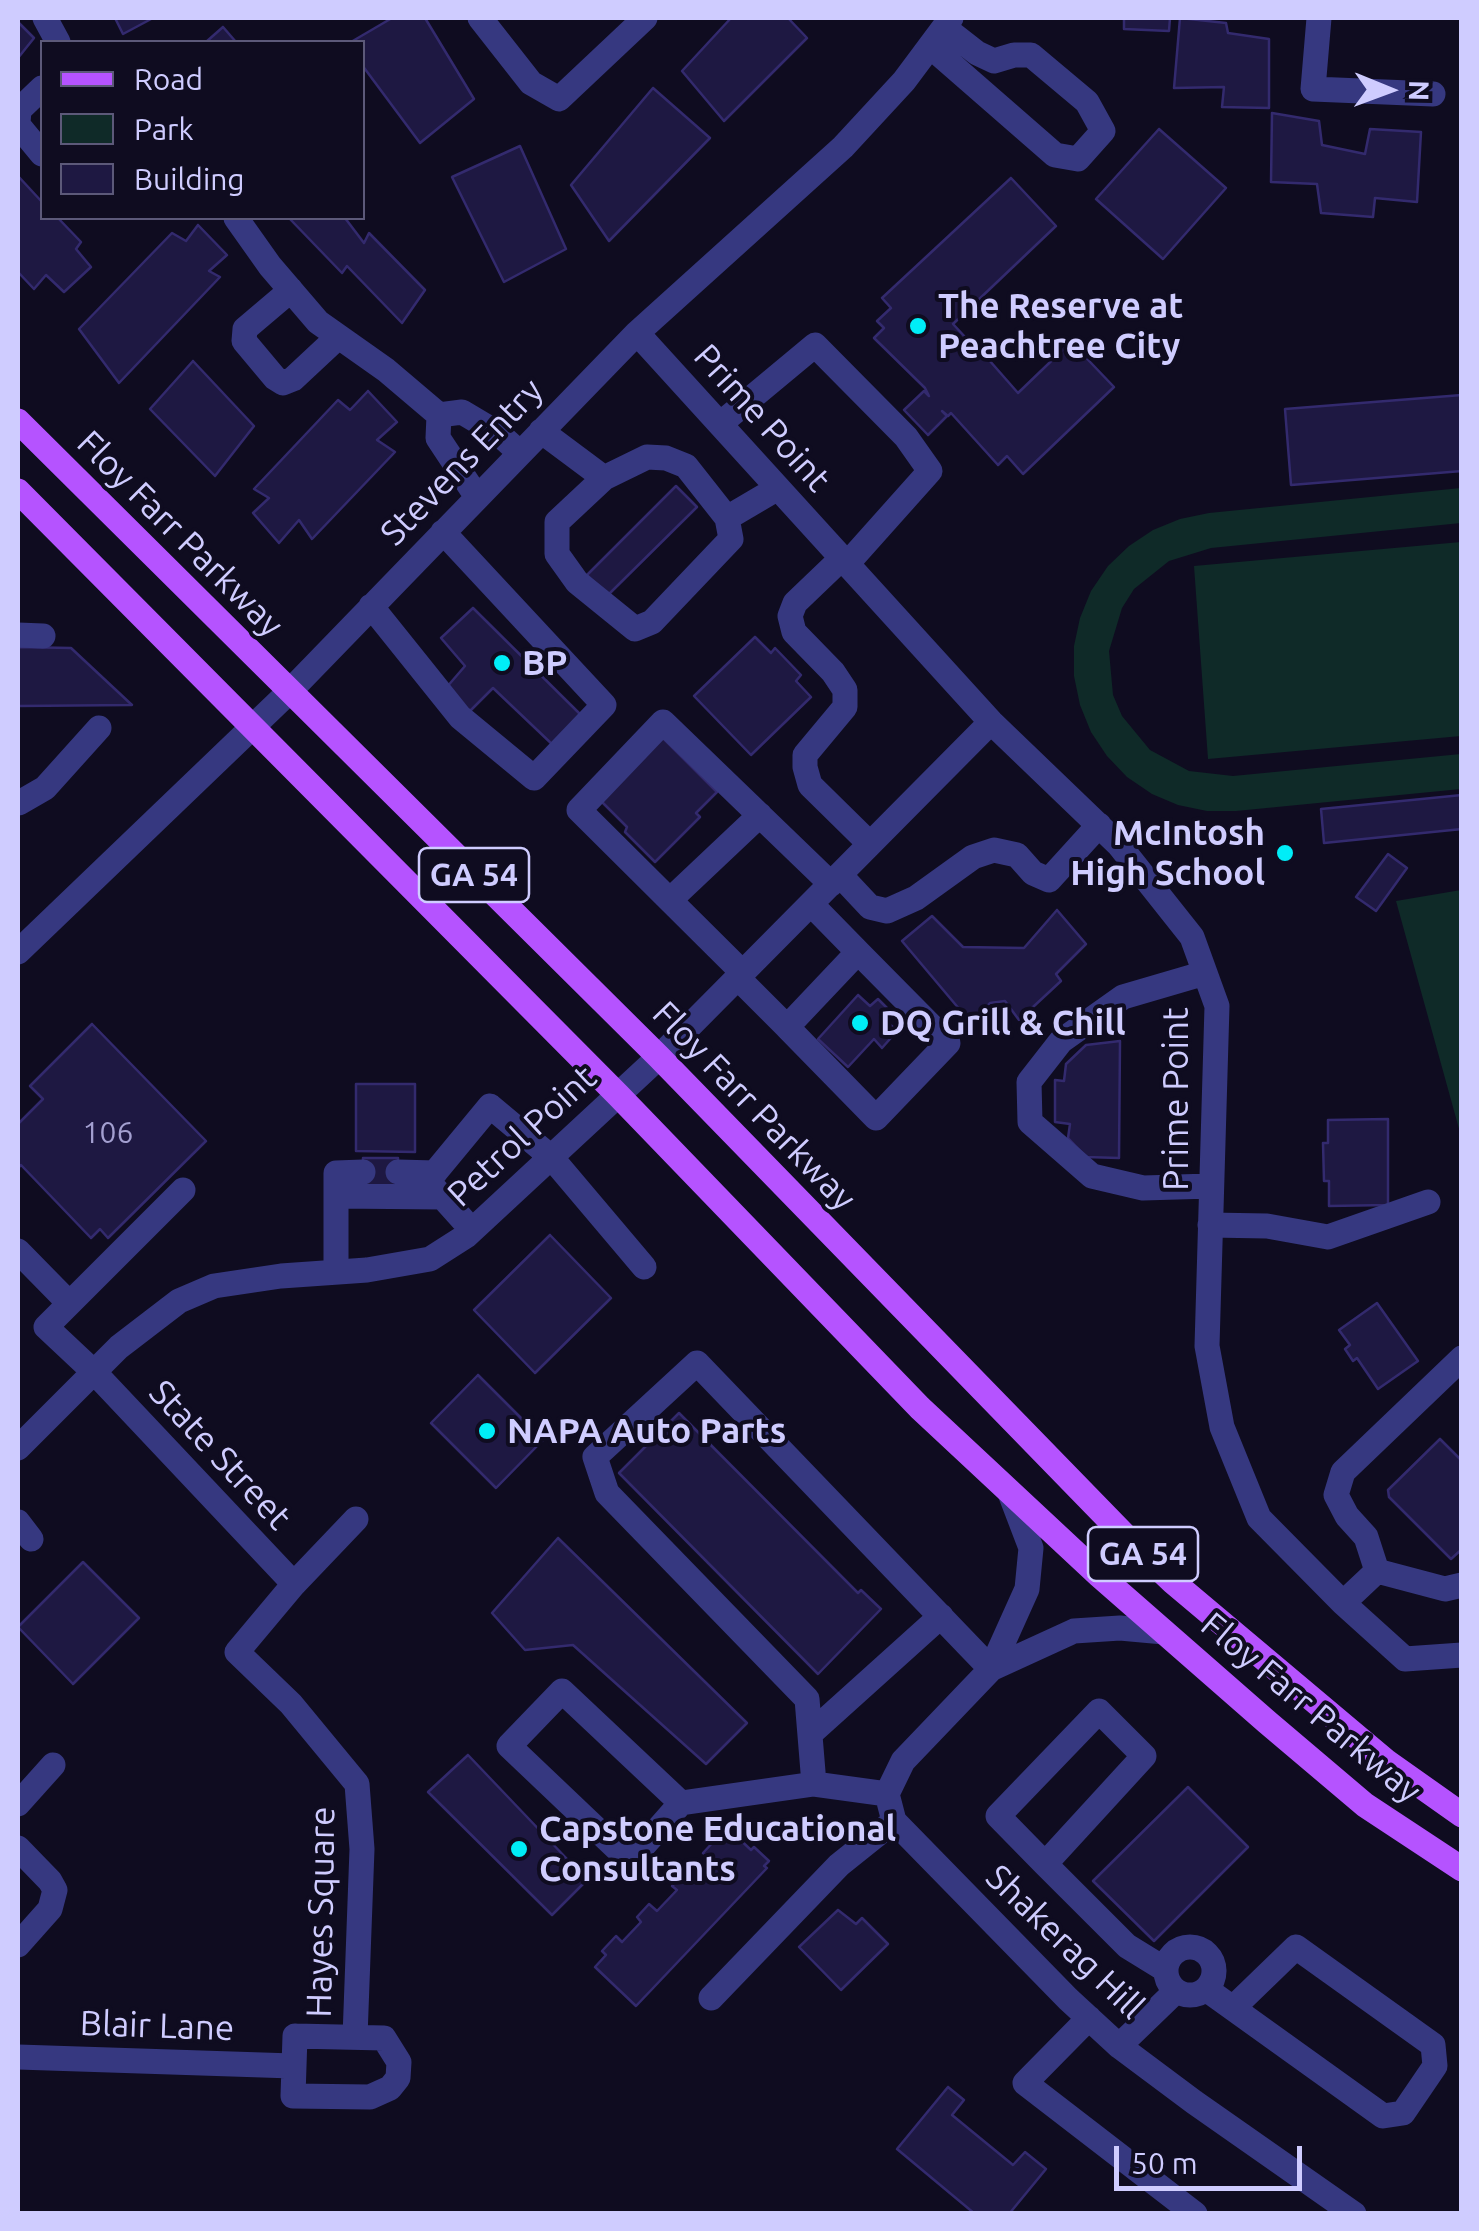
<!DOCTYPE html>
<html>
<head>
<meta charset="utf-8">
<style>
  body { margin:0 }
  #map { position:relative; width:1479px; height:2231px; overflow:hidden; background:#0f0c20; font-family:Ubuntu,sans-serif }
  canvas { display:block }
  .frame { position:absolute; inset:0; border:20px solid #cfccff; pointer-events:none }
  .legend { position:absolute; left:40px; top:40px; width:325px; height:180px; box-sizing:border-box; background:#0f0c20; border:2px solid #5c5979; margin:0; padding:12px 18px; list-style:none; font-size:30px; color:#cfccff }
  .legend li { display:flex; align-items:center; gap:20px; height:50px }
  .legend b { width:50px; border:2px solid #5c5979 }
  .north { position:absolute; left:1339px; top:40px; width:100px; height:100px; -webkit-text-stroke:8px #0f0c20; paint-order:stroke; rotate:91deg; font-size:28px; font-weight:700; line-height:40px; text-align:center; color:#cfccff }
  .north::after { content:''; display:block; margin:auto; width:35px; height:45px; background:#cfccff; clip-path:polygon(50% 0,100% 100%,50% 72%,0 100%) }
  .scale { position:absolute; left:1114px; top:2146px; width:188px; height:45px; box-sizing:border-box; border:5px solid #cfccff; border-top:0; padding-left:12px; font-size:30px; line-height:35px; white-space:nowrap; color:#cfccff; -webkit-text-stroke:8px #0f0c20; paint-order:stroke }
</style>
</head>
<body>
<div id="map">
<canvas width="1479" height="2231"></canvas>
<div class="frame"></div>
<ul class="legend">
<li><b style="height:12px;background:#b553ff"></b>Road</li>
<li><b style="height:28px;background:#0f2a28"></b>Park</li>
<li><b style="height:28px;background:#1e1842"></b>Building</li>
</ul>
<div class="north">N</div>
<div class="scale">50 m</div>
</div>
<script>
const g = document.querySelector('canvas').getContext('2d');
g.lineJoin = 'round';
function fillPath(path, color) {
  g.fillStyle = color;
  g.fill(path, 'evenodd');
}
function toPath(rows) {
  const path = new Path2D();
  for (const r of rows) {
    if (r.length === 3) {
      path.moveTo(r[0] + r[2], r[1]);
      path.arc(r[0], r[1], r[2], 0, 2 * Math.PI);
      continue;
    }
    path.moveTo(r[0], r[1]);
    for (let i = 2; i < r.length; i += 2) path.lineTo(r[i], r[i + 1]);
  }
  return path;
}
function trace(path, color, width, dash) {
  g.strokeStyle = color;
  g.lineWidth = width;
  g.lineCap = dash ? 'butt' : 'round';
  g.setLineDash(dash || []);
  g.stroke(path);
}
function write(font, color, halo, rows, align = 'center') {
  g.font = font + ' Ubuntu,sans-serif';
  g.lineWidth = 8;
  g.setLineDash([]);
  g.textBaseline = 'middle';
  g.strokeStyle = halo;
  g.fillStyle = color;
  for (const [text, x, y, turn = 0] of rows) {
    g.save();
    g.translate(x, y);
    g.rotate((+turn || 0) * Math.PI / 180);
    g.textAlign = isNaN(turn) ? turn : align;
    if (halo) g.strokeText(text, 0, 0);
    g.fillText(text, 0, 0);
    g.restore();
  }
}
fillPath(toPath([
  [1461,488,1461,523,1211,548,1169,561,1134,589,1122,608,1109,651,1113,695,1122,716,1150,750,1189,771,1233,776,1461,754,1461,789,1236,811,1207,811,1178,805,1152,794,1127,777,1107,756,1091,732,1080,705,1074,676,1074,646,1080,618,1091,591,1108,566,1129,546,1153,530,1180,519,1209,513],
  [1461,542,1461,736,1208,759,1194,566],
  [1461,890,1462,890,1461,1136,1396,901]
]), '#0f2a28');
const building = toPath([
  [115,18,153,18,123,34,115,18],
  [392,18,425,18,474,99,420,143,362,65,362,42,351,42,392,18],
  [731,18,788,18,807,38,724,121,682,71,731,18],
  [1124,18,1170,18,1169,31,1124,29,1124,18],
  [1180,18,1226,23,1228,33,1269,39,1269,108,1222,107,1224,87,1174,88,1180,18],
  [18,22,34,38,18,58,18,22],
  [223,27,236,42,206,42,223,27],
  [653,88,710,138,609,241,571,185,653,88],
  [1272,113,1319,121,1322,145,1365,154,1370,129,1421,132,1417,202,1375,198,1373,217,1321,213,1317,184,1271,182,1272,113],
  [1159,129,1226,188,1163,259,1096,199,1159,129],
  [520,146,566,249,504,282,452,177,520,146],
  [18,176,42,202,42,218,58,218,81,242,76,249,91,267,64,292,46,275,34,289,18,272,18,176],
  [1011,178,1056,226,953,324,966,338,968,336,1018,393,1071,342,1114,387,1023,474,1007,456,998,465,951,413,948,416,942,411,947,416,928,435,904,410,924,391,929,396,925,388,874,338,884,328,877,321,891,308,882,298,1011,178],
  [289,218,345,218,364,243,369,233,425,290,402,323,347,266,342,273,289,218],
  [198,225,227,255,209,271,220,277,119,383,79,329,172,233,186,241,198,225],
  [193,361,254,426,215,476,150,409,193,361],
  [368,391,397,422,377,440,395,452,312,539,299,520,279,543,253,513,269,498,254,489,338,400,350,410,368,391],
  [1462,395,1462,471,1291,485,1285,409,1462,395],
  [676,486,697,507,607,596,587,575,676,486],
  [473,608,585,719,554,746,493,688,469,712,446,688,465,666,441,638,473,608],
  [755,637,771,653,775,648,801,675,796,681,811,697,751,755,694,696,755,637],
  [18,647,71,648,132,705,18,706,18,647],
  [662,737,717,792,696,813,700,817,655,862,625,832,627,827,600,800,662,737],
  [1462,795,1462,829,1324,843,1321,809,1462,795],
  [1388,854,1407,868,1376,911,1356,897,1388,854],
  [1057,910,1086,944,1056,974,1061,981,1019,1020,1005,1001,990,1003,971,1023,902,941,932,916,963,947,1024,948,1057,910],
  [858,995,870,1006,878,999,887,1008,880,1015,897,1031,882,1048,874,1039,848,1067,818,1039,858,995],
  [92,1024,206,1141,108,1238,100,1229,91,1238,21,1165,18,1168,18,1124,43,1099,30,1086,92,1024],
  [1120,1041,1119,1158,1086,1157,1068,1138,1070,1124,1055,1122,1055,1080,1064,1081,1066,1064,1086,1045,1120,1041],
  [356,1084,415,1084,415,1152,356,1151,356,1084],
  [1388,1119,1388,1205,1329,1206,1329,1181,1324,1181,1323,1143,1328,1143,1328,1120,1388,1119],
  [363,1158,398,1158,398,1192,363,1192,363,1158],
  [550,1235,611,1298,535,1373,474,1310,550,1235],
  [1377,1303,1418,1361,1378,1389,1357,1358,1353,1361,1345,1349,1350,1345,1339,1330,1377,1303],
  [478,1375,543,1440,496,1488,431,1423,478,1375],
  [679,1413,858,1593,861,1590,881,1609,818,1674,619,1473,679,1413],
  [1440,1439,1462,1461,1462,1549,1451,1559,1389,1497,1388,1490,1440,1439],
  [558,1538,747,1723,706,1764,573,1645,525,1650,492,1613,558,1538],
  [83,1562,139,1618,73,1684,18,1627,83,1562],
  [468,1755,587,1880,552,1915,428,1792,468,1755],
  [1188,1787,1248,1847,1154,1941,1093,1881,1188,1787],
  [731,1831,751,1850,754,1847,769,1861,764,1866,767,1868,636,2006,595,1967,606,1955,602,1951,616,1936,622,1942,641,1922,637,1917,649,1904,657,1911,677,1890,672,1886,683,1875,688,1880,709,1858,703,1853,716,1839,719,1843,731,1831],
  [838,1910,856,1924,862,1918,888,1944,841,1990,799,1947,838,1910],
  [948,2087,964,2100,952,2115,1013,2165,1025,2152,1046,2169,1009,2214,975,2214,897,2149,948,2087]
]);
fillPath(building, '#1e1842');
trace(building, '#332a6e', 2.5);
trace(toPath([
  [45,18,58,42],
  [480,18,531,83,559,99,645,18],
  [1319,18,1313,89,1433,94],
  [930,46,1055,155,1078,159,1103,131,1087,102,1031,55,1014,55,994,61,977,53,945,28],
  [18,123,19,110,42,88],
  [18,125,42,154],
  [236,218,270,266,318,322,386,370,439,415,462,412,499,434,520,453],
  [291,290,245,329,244,341,275,378,283,383,293,379,338,337],
  [637,333,991,722,1119,845,1192,937,1217,1006,1207,1346,1222,1427,1259,1518,1343,1603,1405,1659,1462,1655],
  [439,415,438,438,477,497],
  [720,424,815,345,906,437,930,471,847,564],
  [541,431,604,478,647,457,666,458,686,466,727,518,731,539,652,622,635,629,577,582,557,554,557,522,604,478],
  [727,518,778,488],
  [842,558,795,603,790,616,794,632,833,672,845,690,845,707,805,755,805,767,810,785,870,844],
  [371,606,460,717,534,778,604,705,443,532],
  [18,635,43,636],
  [19,803,45,788,99,728],
  [840,875,870,907,887,911,916,898,973,857,994,850,1017,855,1033,873,1049,880,1099,825],
  [670,900,760,815],
  [18,952,289,692,637,333,843,147,904,81,951,18],
  [743,973,579,810,663,722,831,884],
  [1205,973,1123,997,1061,1041,1029,1082,1030,1122,1092,1176,1143,1188,1211,1186],
  [738,978,787,1027,858,952,811,904],
  [787,1027,876,1118,948,1043,858,952],
  [398,1172,435,1173],
  [183,1190,46,1327,95,1373,294,1584],
  [336,1196,443,1197],
  [1210,1225,1267,1226,1328,1237,1428,1202],
  [472,1230,428,1181,490,1106,551,1157,644,1267],
  [18,1251,69,1303],
  [336,1272,336,1173,363,1172],
  [18,1448,119,1347,179,1301,214,1286,281,1276,367,1270,430,1259,466,1236,659,1057,991,722],
  [18,1522,31,1539],
  [1377,1571,1445,1589,1462,1585],
  [1343,1603,1377,1571,1366,1537,1347,1516,1336,1495,1343,1472,1462,1358],
  [1164,1632,1120,1628,1074,1631,991,1669,903,1761,887,1794,894,1821,1068,1999,1119,2046,1194,2102,1354,2214],
  [991,1669,1027,1589,1031,1548,1010,1493],
  [810,1734,941,1616],
  [887,1794,814,1784,807,1699,607,1493,595,1457,697,1363,991,1669],
  [681,1803,630,1861,509,1746,562,1691,681,1803,814,1784],
  [18,1804,53,1765],
  [18,1848,50,1881,55,1890,50,1909,18,1945],
  [1045,1864,1144,1756,1099,1711,998,1816,1045,1864,1127,1946,1166,1970],
  [1190,1971,24],
  [1206,1989,1383,2116,1403,2113,1435,2066,1433,2045,1296,1947,1234,2007],
  [711,1998,839,1865,894,1821],
  [1089,2018,1025,2083,1195,2214],
  [295,2036,384,2038,399,2062,398,2078,390,2088,370,2097,293,2096,295,2036],
  [355,2037,362,1849,357,1784,291,1704,237,1652,294,1584,356,1519],
  [1119,2046,1176,1991],
  [18,2057,293,2066]
]), '#363880', 25);
trace(toPath([
  [18,421,659,1057,1131,1542,1173,1582,1387,1762,1462,1815],
  [18,491,618,1095,920,1408,1099,1575,1267,1722,1365,1805,1462,1869]
]), '#b553ff', 25);
for (const [x, y, r, color] of [
  [918,326,10,"#00edf7"],
  [502,663,10,"#00edf7"],
  [1285,853,10,"#00edf7"],
  [860,1023,10,"#00edf7"],
  [487,1431,10,"#00edf7"],
  [519,1849,10,"#00edf7"]
]) {
  const dot = new Path2D();
  dot.arc(x, y, r, 0, 2 * Math.PI);
  g.fillStyle = color;
  g.fill(dot);
  trace(dot, '#0f0c20', 4);
}
write('30px', '#a39fd0', null, [
  ["106",108,1133]
]);
for (const [x, y, w] of [
  [474,875,110],
  [1143,1554,110]
]) {
  const box = new Path2D();
  box.roundRect(x - w / 2, y - 27, w, 54, 8);
  g.fillStyle = '#0f0c20';
  g.fill(box);
  trace(box, '#cfccff', 2.5);
}
write('bold 32px', '#cfccff', null, [
  ["GA 54",474,875],
  ["GA 54",1143,1554]
]);
write('bold 35px', '#cfccff', '#0f0c20', [
  ["The Reserve at",938,306],
  ["Peachtree City",938,346],
  ["BP",522,663],
  ["McIntosh",1265,833,"right"],
  ["High School",1265,873,"right"],
  ["DQ Grill & Chill",880,1023],
  ["NAPA Auto Parts",507,1431],
  ["Capstone Educational",539,1829],
  ["Consultants",539,1869]
], 'left');
write('35px', '#cfccff', '#0f0c20', [
  ["Prime Point",762,418,48],
  ["Stevens Entry",462,462,-46],
  ["Floy Farr Parkway",180,534,45],
  ["Prime Point",1176,1099,-90],
  ["Floy Farr Parkway",754,1106,46],
  ["Petrol Point",522,1136,-43],
  ["State Street",220,1455,47],
  ["Floy Farr Parkway",1311,1708,40],
  ["Hayes Square",321,1912,-89],
  ["Shakerag Hill",1065,1942,44],
  ["Blair Lane",157,2026,2]
]);
</script>
</body>
</html>
